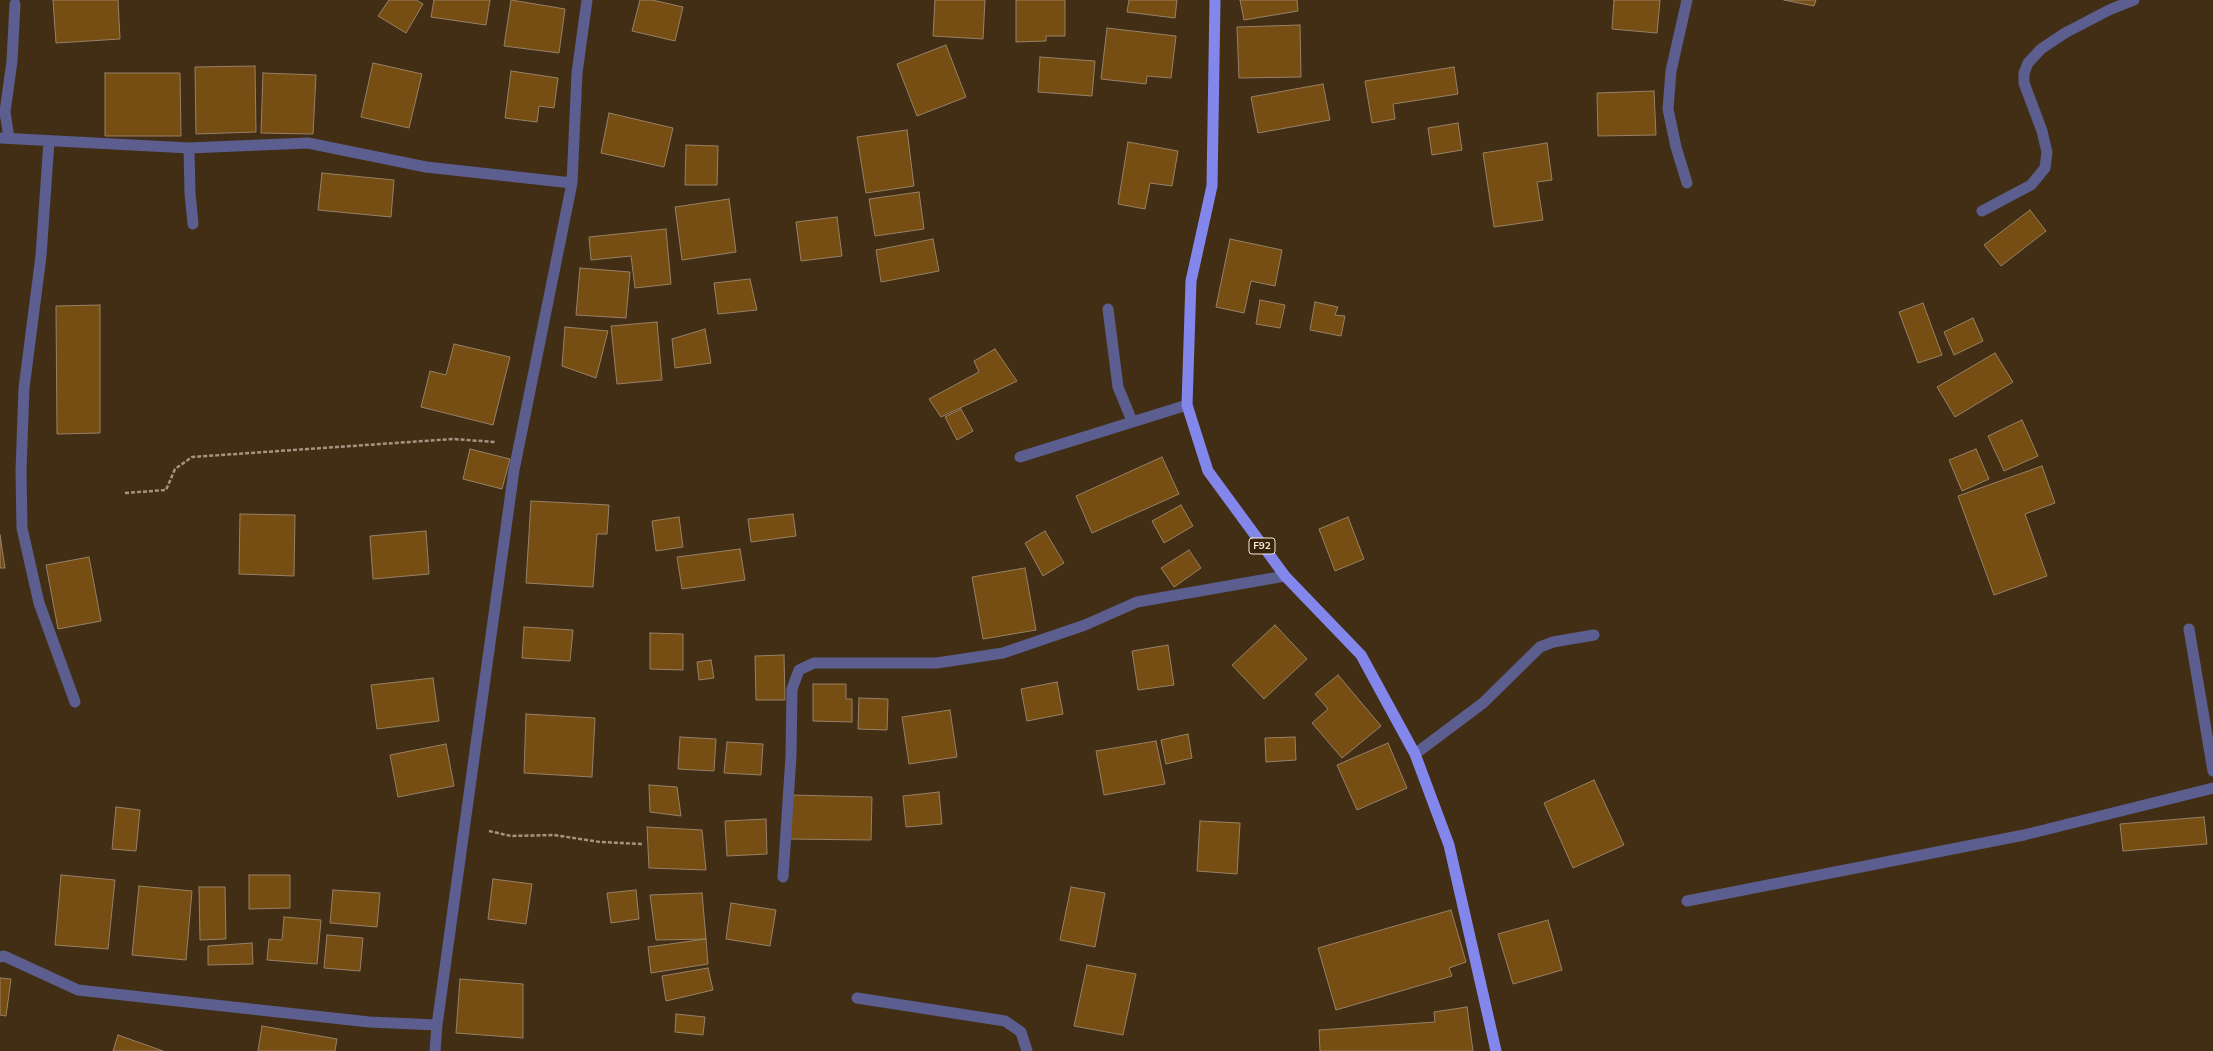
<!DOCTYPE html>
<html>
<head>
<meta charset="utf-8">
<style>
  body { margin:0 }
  canvas { display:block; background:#412e15 }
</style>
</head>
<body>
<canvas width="2213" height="1051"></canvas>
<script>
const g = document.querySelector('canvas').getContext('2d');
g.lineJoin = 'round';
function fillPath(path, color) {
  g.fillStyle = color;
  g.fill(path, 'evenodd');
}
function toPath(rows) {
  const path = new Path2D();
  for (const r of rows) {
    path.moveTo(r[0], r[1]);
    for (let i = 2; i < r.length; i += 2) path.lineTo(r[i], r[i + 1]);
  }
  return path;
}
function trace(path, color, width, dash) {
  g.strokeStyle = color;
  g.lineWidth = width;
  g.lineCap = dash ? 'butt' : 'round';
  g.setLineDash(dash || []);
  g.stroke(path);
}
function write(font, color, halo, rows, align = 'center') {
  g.font = font + ' Mulish,sans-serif';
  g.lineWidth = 3;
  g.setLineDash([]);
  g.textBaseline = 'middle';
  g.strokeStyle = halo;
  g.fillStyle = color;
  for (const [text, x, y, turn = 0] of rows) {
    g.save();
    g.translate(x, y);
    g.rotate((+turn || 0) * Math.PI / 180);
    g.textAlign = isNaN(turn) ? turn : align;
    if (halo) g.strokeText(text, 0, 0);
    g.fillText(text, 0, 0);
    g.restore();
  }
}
const building = toPath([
  [53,0,118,0,120,39,56,43,53,0],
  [389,0,416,0,423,4,406,33,378,16,389,0],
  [434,0,490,0,486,25,431,17,434,0],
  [511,0,565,9,559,53,504,46,511,0],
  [640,0,652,0,683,7,675,41,632,31,640,0],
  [935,0,985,0,983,39,933,36,935,0],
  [1016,0,1065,0,1065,36,1046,36,1046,41,1016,42,1016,0],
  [1129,0,1177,0,1175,18,1127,12,1129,0],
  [1240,0,1297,0,1298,11,1244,20,1240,0],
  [1614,0,1660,0,1657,33,1612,29,1614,0],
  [1784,0,1816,0,1814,6,1784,0],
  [1300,25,1301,77,1239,78,1237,27,1300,25],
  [1107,28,1176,36,1171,78,1147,76,1146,84,1101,79,1107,28],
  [946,45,966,97,917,116,897,64,946,45],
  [1040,57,1095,61,1092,96,1038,92,1040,57],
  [373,63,422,74,409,128,361,117,373,63],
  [255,66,256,132,196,134,195,67,255,66],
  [1454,67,1458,94,1393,104,1395,119,1372,123,1365,81,1454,67],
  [511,71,558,78,554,108,539,106,537,122,505,118,511,71],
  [105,73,180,73,181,136,105,136,105,73],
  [263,73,316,75,313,134,261,133,263,73],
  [1323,84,1330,120,1258,133,1251,97,1323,84],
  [1654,91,1656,135,1598,136,1597,93,1654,91],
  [609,113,673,128,664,167,601,153,609,113],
  [1458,123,1462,150,1432,155,1428,128,1458,123],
  [907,130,914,186,866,193,857,137,907,130],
  [1128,142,1178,151,1172,186,1150,183,1145,209,1118,204,1128,142],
  [1547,143,1552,180,1537,182,1543,220,1494,227,1483,153,1547,143],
  [686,145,718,146,717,185,685,185,686,145],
  [322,173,394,180,391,217,318,210,322,173],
  [919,192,924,229,875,236,869,199,919,192],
  [729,199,736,252,682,260,675,207,729,199],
  [2030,210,2046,231,2001,266,1984,245,2030,210],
  [837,217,842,256,801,261,796,222,837,217],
  [666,229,671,284,635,288,631,256,591,260,589,237,666,229],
  [933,239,939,271,881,282,876,250,933,239],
  [1230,239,1282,250,1275,286,1251,281,1244,313,1216,307,1230,239],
  [580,268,630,272,626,318,576,315,580,268],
  [750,279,757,310,718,314,714,283,750,279],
  [1260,300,1285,305,1280,328,1256,324,1260,300],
  [1315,302,1338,307,1335,315,1345,316,1341,336,1310,330,1315,302],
  [1923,303,1942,355,1918,363,1899,312,1923,303],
  [100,305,100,433,57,434,56,306,100,305],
  [1973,318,1983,341,1954,355,1944,332,1973,318],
  [657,322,662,380,617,384,611,326,657,322],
  [565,327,608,331,596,378,562,366,565,327],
  [705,329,711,363,675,368,672,339,705,329],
  [454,344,510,357,493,425,421,407,430,371,446,375,454,344],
  [995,349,1017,381,941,417,929,399,979,372,974,361,995,349],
  [1995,353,2013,382,1955,417,1937,387,1995,353],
  [961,409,973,431,957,440,945,417,961,409],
  [2022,420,2038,456,2004,471,1988,436,2022,420],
  [470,449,510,459,502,489,463,479,470,449],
  [1976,449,1989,479,1962,491,1949,460,1976,449],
  [1162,457,1179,494,1092,533,1076,496,1162,457],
  [2042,466,2055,503,2025,514,2047,576,1994,595,1958,496,2042,466],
  [531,501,609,505,607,534,597,534,593,587,526,583,531,501],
  [1181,505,1193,526,1164,543,1152,521,1181,505],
  [240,514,295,515,294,576,239,574,240,514],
  [793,514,796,536,751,542,748,519,793,514],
  [679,517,683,547,656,551,652,521,679,517],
  [1348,517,1364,559,1335,571,1319,529,1348,517],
  [426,531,429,574,373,579,370,536,426,531],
  [1045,531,1064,563,1043,576,1025,543,1045,531],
  [0,535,5,568,0,568,0,535],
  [740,549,745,580,682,589,677,557,740,549],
  [1189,550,1201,568,1174,587,1161,568,1189,550],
  [89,557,101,621,58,629,46,565,89,557],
  [1025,568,1036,630,983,639,972,577,1025,568],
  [1275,625,1307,659,1264,699,1232,665,1275,625],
  [524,627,573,630,570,661,522,658,524,627],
  [650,633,683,634,683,670,650,669,650,633],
  [1168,645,1174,685,1138,690,1132,651,1168,645],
  [784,655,785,700,756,700,755,656,784,655],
  [711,660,714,678,699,680,697,662,711,660],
  [1338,675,1381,726,1342,758,1312,723,1328,709,1315,694,1338,675],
  [433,678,439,721,377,729,371,685,433,678],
  [1057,682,1063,714,1027,721,1021,689,1057,682],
  [813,684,846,684,846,699,852,699,852,722,813,721,813,684],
  [859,698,888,699,887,730,858,729,859,698],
  [950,710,957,757,909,764,902,717,950,710],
  [526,714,595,718,592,777,524,773,526,714],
  [1188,734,1192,758,1166,764,1161,740,1188,734],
  [680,737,716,739,714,771,678,769,680,737],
  [1295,737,1296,760,1266,762,1265,738,1295,737],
  [1156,741,1165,784,1104,795,1096,751,1156,741],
  [727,742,763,744,761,775,724,773,727,742],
  [1388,743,1407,788,1357,810,1337,765,1388,743],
  [446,744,454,786,398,797,390,755,446,744],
  [1594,780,1624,845,1573,868,1544,803,1594,780],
  [649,785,677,787,681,816,650,812,649,785],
  [939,792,942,824,906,827,903,796,939,792],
  [790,795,872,797,871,840,789,839,790,795],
  [116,807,140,810,136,851,112,849,116,807],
  [2204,817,2207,844,2123,851,2120,824,2204,817],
  [766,819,767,854,727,856,725,821,766,819],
  [1200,821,1240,823,1237,874,1197,871,1200,821],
  [647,827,702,830,706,870,649,868,647,827],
  [61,875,115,880,108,949,55,945,61,875],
  [249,875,290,875,290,908,249,909,249,875],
  [493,879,532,884,526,924,488,919,493,879],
  [139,886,192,891,186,960,132,955,139,886],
  [199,887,225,887,226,939,200,940,199,887],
  [1071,887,1105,893,1095,947,1060,940,1071,887],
  [333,890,380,893,377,927,330,923,333,890],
  [636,890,639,919,611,923,607,893,636,890],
  [702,893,706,939,656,940,650,895,702,893],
  [731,903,776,910,770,946,726,939,731,903],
  [1451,910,1466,962,1449,968,1452,976,1336,1010,1318,948,1451,910],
  [284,917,321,920,317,964,267,960,269,939,282,940,284,917],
  [1548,920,1562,970,1513,984,1498,934,1548,920],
  [327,935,363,938,360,971,324,968,327,935],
  [706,939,708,964,651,973,648,947,706,939],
  [252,943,253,964,208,965,208,946,252,943],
  [1087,965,1136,974,1123,1035,1074,1026,1087,965],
  [708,968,713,990,666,1001,662,976,708,968],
  [0,978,11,979,6,1016,0,1015,0,978],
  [460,979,523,984,523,1038,456,1033,460,979],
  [1467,1007,1473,1051,1320,1051,1319,1030,1435,1022,1434,1012,1467,1007],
  [676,1014,705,1017,703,1035,675,1032,676,1014],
  [262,1026,337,1039,335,1051,258,1051,262,1026],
  [118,1035,163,1051,113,1051,118,1035]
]);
fillPath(building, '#764e13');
trace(building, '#978065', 1);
trace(toPath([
  [125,493,166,490,175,469,192,457,453,439,495,442],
  [489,831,511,836,554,835,600,842,643,844]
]), '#a39380', 2.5, [4, 2]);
trace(toPath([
  [1108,309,1118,387,1132,421],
  [1020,457,1187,405],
  [1415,754,1483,703,1540,647,1553,642,1594,635]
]), '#5b5e8f', 11);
trace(toPath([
  [1687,0,1671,71,1668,109,1676,147,1687,183],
  [0,138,189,148,308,143,426,167,572,183],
  [9,138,5,112,12,61,15,4],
  [49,141,41,256,24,388,21,471,22,528,39,603,75,702],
  [189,148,190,193,193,224],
  [1982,211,2031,185,2045,168,2047,152,2042,131,2024,83,2024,73,2028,63,2041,49,2065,33,2109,10,2134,0],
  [2189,629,2213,771],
  [783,877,791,756,792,689,799,670,814,663,937,663,1003,653,1085,625,1137,602,1285,576],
  [1687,901,2024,835,2213,788],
  [0,957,4,956,78,990,369,1022,437,1025],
  [857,998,1005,1021,1021,1032,1027,1051],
  [435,1051,437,1025,514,470,572,183,577,73,587,0]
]), '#5b5e8f', 11);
trace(toPath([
  [1215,0,1212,186,1191,281,1187,405,1208,471,1285,576,1361,655,1415,754,1449,845,1496,1051]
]), '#8387eb', 11);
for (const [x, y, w] of [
  [1262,546,26]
]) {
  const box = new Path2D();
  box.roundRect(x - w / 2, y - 8, w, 16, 3);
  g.fillStyle = '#37240a';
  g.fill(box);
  trace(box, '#f7eadb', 1);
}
write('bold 10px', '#f7eadb', null, [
  ["F92",1262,546]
]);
</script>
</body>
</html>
